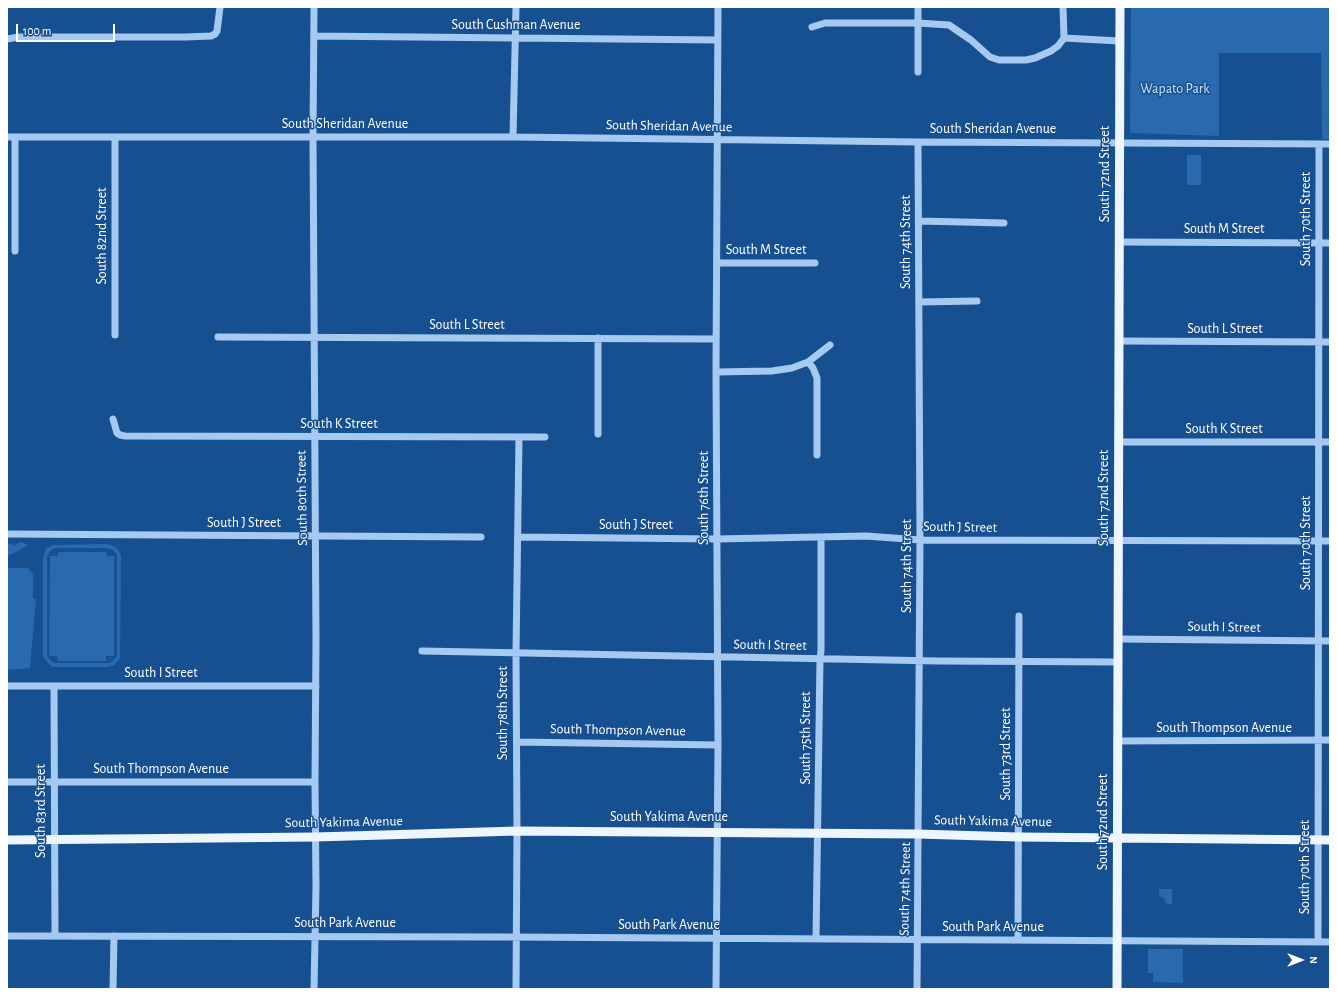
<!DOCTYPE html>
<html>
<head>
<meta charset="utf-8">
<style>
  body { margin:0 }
  #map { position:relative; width:1337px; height:996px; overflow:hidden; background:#175091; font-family:"Alegreya Sans",sans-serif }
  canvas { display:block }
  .frame { position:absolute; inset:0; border:8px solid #fff; pointer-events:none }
  .north { position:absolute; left:1281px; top:940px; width:40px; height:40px; -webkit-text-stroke:3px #175091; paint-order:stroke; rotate:90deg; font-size:11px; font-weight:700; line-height:16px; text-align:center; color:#fff }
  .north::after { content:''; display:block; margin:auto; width:14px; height:18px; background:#fff; clip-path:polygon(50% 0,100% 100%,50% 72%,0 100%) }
  .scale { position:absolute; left:16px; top:24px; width:99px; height:18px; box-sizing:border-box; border:2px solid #fff; border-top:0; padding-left:5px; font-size:12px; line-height:14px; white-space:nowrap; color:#fff; -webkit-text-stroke:3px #175091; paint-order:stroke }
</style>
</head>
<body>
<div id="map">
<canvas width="1337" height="996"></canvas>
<div class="frame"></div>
<div class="north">N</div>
<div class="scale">100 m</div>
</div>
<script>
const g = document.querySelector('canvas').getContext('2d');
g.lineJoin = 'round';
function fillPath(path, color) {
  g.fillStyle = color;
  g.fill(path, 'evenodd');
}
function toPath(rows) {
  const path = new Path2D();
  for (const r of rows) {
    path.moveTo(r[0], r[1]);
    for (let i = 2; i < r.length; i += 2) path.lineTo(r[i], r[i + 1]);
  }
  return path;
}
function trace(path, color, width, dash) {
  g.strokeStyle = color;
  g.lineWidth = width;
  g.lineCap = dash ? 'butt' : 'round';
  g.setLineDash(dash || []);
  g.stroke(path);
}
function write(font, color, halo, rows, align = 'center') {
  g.font = font + ' "Alegreya Sans",sans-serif';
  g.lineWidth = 3;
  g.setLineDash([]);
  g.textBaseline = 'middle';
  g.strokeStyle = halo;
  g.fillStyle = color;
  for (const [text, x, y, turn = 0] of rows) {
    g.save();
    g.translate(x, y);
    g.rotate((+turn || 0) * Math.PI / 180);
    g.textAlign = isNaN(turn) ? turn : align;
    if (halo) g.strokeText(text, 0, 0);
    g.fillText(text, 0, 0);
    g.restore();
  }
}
fillPath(toPath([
  [1131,7,1330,7,1330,139,1322,139,1321,53,1219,53,1219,136,1130,133],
  [1187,155,1201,155,1201,185,1187,185],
  [21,542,28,545,16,552,7,556,7,543,14,545],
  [107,544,111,545,117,548,121,555,121,558,120,657,119,660,114,665,107,667,53,667,50,665,43,657,43,558,45,551,47,548,53,545],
  [54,548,107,548,113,550,117,555,117,656,115,659,110,663,54,663,51,661,47,656,47,558,49,552],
  [58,552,106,552,107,556,114,556,114,656,106,656,106,661,58,661,57,656,49,656,50,556,58,556],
  [7,568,28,568,33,574,33,599,36,599,30,668,7,670],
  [1159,889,1172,889,1172,904,1167,904,1164,898,1159,896],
  [1148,949,1183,949,1183,983,1153,982,1153,973,1148,973]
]), '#296aaf');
trace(toPath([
  [1063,7,1064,38],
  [812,27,825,23,918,23,949,25,971,40,990,57,999,60,1026,60,1035,58,1051,51,1058,46,1064,38],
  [314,36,718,40],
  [1064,38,1119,41],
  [7,39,19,37,186,37,211,36,215,34,217,31,220,7],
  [918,72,918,7],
  [7,137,513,137,918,142,1330,144],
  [15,137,15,251],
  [115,137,115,335],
  [513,137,516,7],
  [919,221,1004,223],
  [1119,242,1330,243],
  [717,263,815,263],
  [919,302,977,301],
  [218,337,716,339],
  [1119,341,1330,342],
  [808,362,813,368,817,378,817,455],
  [716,372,772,371,792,368,808,362,830,345],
  [113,419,117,433,120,435,125,436,545,437],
  [598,434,598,338],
  [1118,442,1330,442],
  [7,534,481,537],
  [518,537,717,539,866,536,920,540,1330,541],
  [1118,639,1330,641],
  [422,651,939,661,1118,662],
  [7,686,316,686],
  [54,686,55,936],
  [1117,741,1330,740],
  [517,742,718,745],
  [7,782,315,782],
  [7,936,509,937,1330,942],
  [816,939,820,659,821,651,821,537],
  [1018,940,1019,616],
  [1318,942,1319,144],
  [113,989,114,936],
  [314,989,316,887,315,782,316,639,313,137,314,7],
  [516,989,517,831,516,653,519,437],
  [716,989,718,745,716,372,718,7],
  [917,989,920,540,918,142]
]), '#a5c9f0', 7);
trace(toPath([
  [7,840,316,837,517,831,918,834,1018,837,1330,840],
  [1117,989,1120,7]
]), '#edf5ff', 9);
write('14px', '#fff', '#175091', [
  ["South Cushman Avenue",516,25],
  ["South Sheridan Avenue",345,124],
  ["South Sheridan Avenue",669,126,1],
  ["South Sheridan Avenue",993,129],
  ["South 72nd Street",1105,174,-90],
  ["South 70th Street",1306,219,-90],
  ["South M Street",1224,229],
  ["South 82nd Street",102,236,-90],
  ["South 74th Street",906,242,-90],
  ["South M Street",766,250],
  ["South L Street",467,325],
  ["South L Street",1225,329],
  ["South K Street",339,424],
  ["South K Street",1224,429],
  ["South 80th Street",302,498,-91],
  ["South 76th Street",704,498,-90],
  ["South 72nd Street",1104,498,-90],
  ["South J Street",244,523],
  ["South J Street",636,525],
  ["South J Street",960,527,1],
  ["South 70th Street",1306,543,-90],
  ["South 74th Street",907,566,-90],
  ["South I Street",1224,627,1],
  ["South I Street",770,645,1],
  ["South I Street",161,673],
  ["South 78th Street",503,713,-90],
  ["South Thompson Avenue",1224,728],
  ["South Thompson Avenue",618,730,1],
  ["South 75th Street",806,738,-90],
  ["South 73rd Street",1006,754,-90],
  ["South Thompson Avenue",161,769],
  ["South 83rd Street",41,811,-90],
  ["South Yakima Avenue",669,817],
  ["South Yakima Avenue",993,821,1],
  ["South Yakima Avenue",344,822,-1],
  ["South 72nd Street",1103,822,-90],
  ["South 70th Street",1305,867,-90],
  ["South 74th Street",905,889,-89],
  ["South Park Avenue",345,923],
  ["South Park Avenue",669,925],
  ["South Park Avenue",993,927]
]);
write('14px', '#cbe3fb', '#175091', [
  ["Wapato Park",1175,89]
]);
</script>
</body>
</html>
